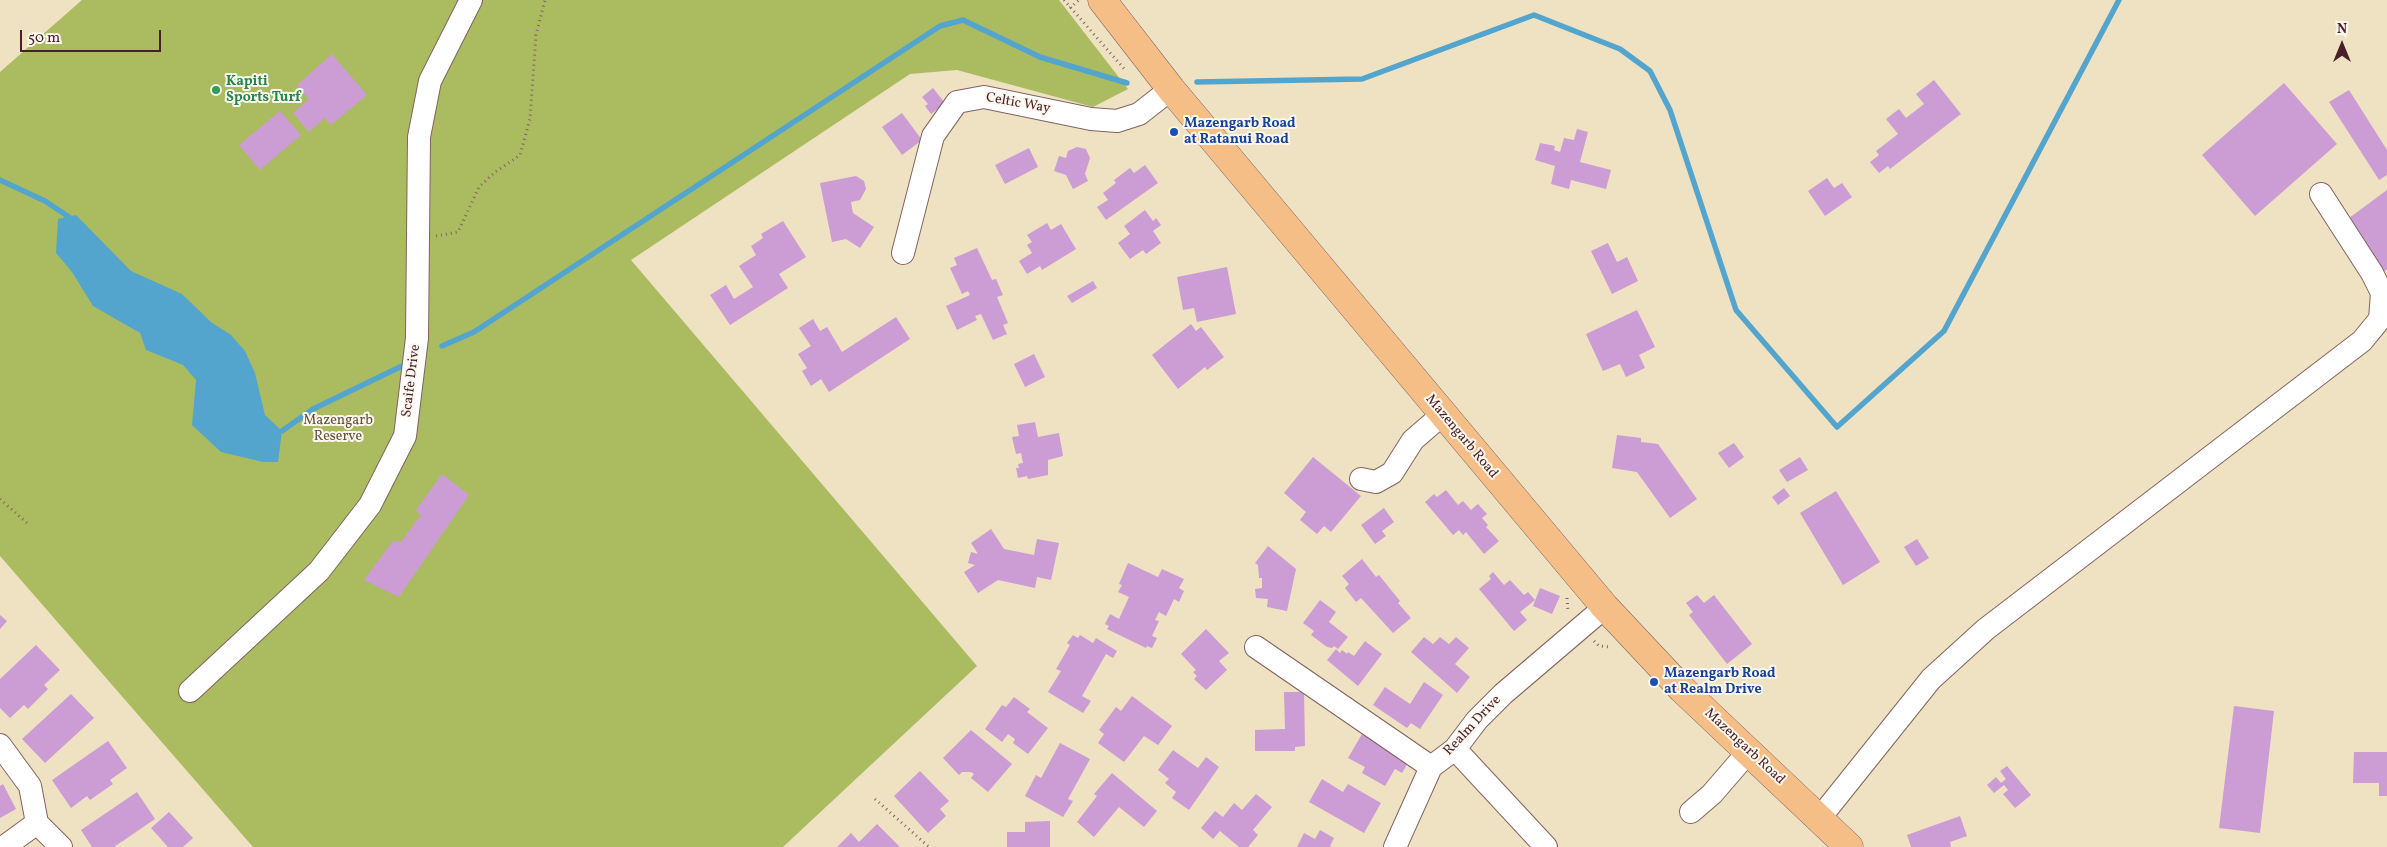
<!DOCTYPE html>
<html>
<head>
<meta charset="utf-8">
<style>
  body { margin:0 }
  #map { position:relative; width:2387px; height:847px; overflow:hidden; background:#eee2c3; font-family:Vollkorn,serif }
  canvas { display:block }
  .north { position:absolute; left:2317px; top:20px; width:50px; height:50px; -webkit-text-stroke:4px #fbf7ec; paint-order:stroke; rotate:0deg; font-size:14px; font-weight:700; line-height:20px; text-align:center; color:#4a1f2b }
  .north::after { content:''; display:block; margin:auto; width:18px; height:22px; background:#4a1f2b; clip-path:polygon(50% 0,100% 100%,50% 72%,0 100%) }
  .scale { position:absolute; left:20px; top:30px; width:141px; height:22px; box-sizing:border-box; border:2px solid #4a1f2b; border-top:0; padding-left:6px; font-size:15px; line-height:18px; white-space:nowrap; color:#4a1f2b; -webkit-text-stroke:4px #fbf7ec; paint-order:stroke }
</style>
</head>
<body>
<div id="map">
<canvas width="2387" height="847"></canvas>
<div class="north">N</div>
<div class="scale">50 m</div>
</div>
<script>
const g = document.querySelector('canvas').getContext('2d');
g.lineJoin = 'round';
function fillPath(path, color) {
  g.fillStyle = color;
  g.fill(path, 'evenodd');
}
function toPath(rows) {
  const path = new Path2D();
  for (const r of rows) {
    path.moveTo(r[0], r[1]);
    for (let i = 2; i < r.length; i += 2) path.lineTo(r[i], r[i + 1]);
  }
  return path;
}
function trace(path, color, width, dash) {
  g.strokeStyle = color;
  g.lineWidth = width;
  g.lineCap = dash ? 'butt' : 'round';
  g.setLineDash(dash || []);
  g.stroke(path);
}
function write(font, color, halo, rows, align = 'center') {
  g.font = font + ' Vollkorn,serif';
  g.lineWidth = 4;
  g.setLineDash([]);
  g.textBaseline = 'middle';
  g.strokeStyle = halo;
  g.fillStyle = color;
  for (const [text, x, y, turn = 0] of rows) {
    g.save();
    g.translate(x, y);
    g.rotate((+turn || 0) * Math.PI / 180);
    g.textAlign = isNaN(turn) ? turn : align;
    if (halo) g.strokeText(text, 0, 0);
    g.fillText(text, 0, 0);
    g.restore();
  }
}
fillPath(toPath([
  [82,0,1059,0,1128,89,1093,107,957,70,910,74,631,260,977,666,783,847,253,847,0,556,0,72]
]), '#abbc60');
fillPath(toPath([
  [76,215,131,271,182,294,211,322,231,335,245,351,255,373,265,415,282,431,278,462,263,462,221,452,192,425,196,380,183,365,146,350,140,333,93,306,72,272,56,253,58,219]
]), '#54a5ce');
trace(toPath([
  [1197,82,1362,79,1534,15,1620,49,1650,71,1670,110,1736,310,1837,427,1944,331,2119,0],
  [0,180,45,201,69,217],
  [442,346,474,332,940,26,963,20,1040,57,1127,83],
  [282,431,313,409,402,366]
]), '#54a5ce', 5.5);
fillPath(toPath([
  [332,54,367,95,331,125,325,118,309,132,293,113,309,99,297,85],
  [1934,80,1961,114,1890,169,1888,166,1879,173,1870,162,1879,155,1876,151,1898,134,1886,119,1899,109,1906,118,1924,104,1916,94],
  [2284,83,2337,144,2255,216,2202,155],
  [933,88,945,103,931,114,925,106,928,104,922,97],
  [2349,90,2387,150,2387,175,2379,180,2329,102],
  [280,111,301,135,260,170,239,145],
  [902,113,922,140,902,155,882,127],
  [1577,129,1588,132,1580,162,1611,170,1606,189,1571,180,1569,189,1551,184,1555,166,1535,160,1540,143,1555,146,1554,150,1560,152,1564,138,1574,140],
  [1077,147,1086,149,1090,158,1085,174,1088,181,1073,189,1066,175,1054,171,1059,156,1066,158,1068,151],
  [1029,148,1038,167,1005,184,995,165],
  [1145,165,1158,183,1106,220,1097,207,1108,200,1103,193,1116,183,1114,180,1130,168,1134,173],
  [856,176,864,181,866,189,860,200,851,202,853,213,874,227,860,248,846,239,832,242,820,183],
  [1827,178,1834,188,1842,183,1852,197,1825,216,1808,191],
  [2387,190,2387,269,2383,273,2345,221],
  [1145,210,1153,221,1156,218,1161,225,1153,231,1161,243,1146,254,1143,250,1130,259,1118,243,1130,234,1124,226],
  [783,221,806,257,779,274,788,288,730,325,710,295,726,285,734,299,753,287,739,266,756,255,751,246,763,238,761,234],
  [1047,223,1051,230,1061,224,1076,249,1042,270,1040,266,1027,274,1019,261,1032,253,1027,245,1032,242,1027,235],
  [1608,243,1617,262,1627,257,1638,281,1612,294,1591,251],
  [977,248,992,280,996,279,1003,295,997,297,1008,323,1003,325,1007,334,993,340,981,314,975,316,977,320,957,330,946,306,970,295,968,291,962,294,950,268,957,265,954,258],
  [1227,267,1236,314,1197,322,1194,308,1183,310,1177,277],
  [1093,281,1097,288,1072,303,1067,296],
  [1637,310,1655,347,1639,355,1645,368,1626,377,1620,364,1603,371,1586,334],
  [896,317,910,339,829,392,821,379,811,386,802,371,807,368,798,354,811,346,799,328,813,319,820,331,827,327,842,352],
  [1191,324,1196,331,1201,327,1224,357,1207,370,1205,367,1178,389,1152,355],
  [1034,354,1045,377,1025,387,1014,364],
  [1035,422,1038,437,1059,433,1063,456,1048,460,1048,475,1028,479,1027,476,1018,478,1016,468,1019,468,1018,464,1023,463,1021,453,1016,454,1012,437,1019,436,1017,425],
  [1617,435,1641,438,1641,442,1658,444,1697,499,1670,518,1637,472,1612,468],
  [1734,443,1744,457,1729,468,1718,453],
  [1313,457,1361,496,1331,532,1324,526,1317,534,1300,520,1306,512,1284,493],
  [1800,457,1808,470,1787,482,1779,470],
  [442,474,469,495,399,597,364,580,393,541,401,542,421,515,416,510],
  [1784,488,1790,496,1778,505,1772,497],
  [1446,490,1458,505,1463,501,1471,510,1478,504,1487,514,1482,518,1488,525,1486,527,1499,541,1484,554,1466,532,1463,535,1459,530,1453,535,1425,502,1434,494,1437,497],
  [1836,491,1880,562,1843,585,1800,513],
  [1384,508,1394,522,1382,531,1386,536,1375,544,1361,525],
  [991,529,1004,549,1034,555,1037,539,1059,543,1051,580,1037,577,1035,588,998,580,978,593,964,572,975,565,968,563,971,552,978,554,971,543],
  [1917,539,1929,558,1916,566,1904,547],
  [1268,546,1296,569,1287,611,1267,607,1268,599,1256,598,1255,589,1262,588,1262,578,1259,578,1258,565,1255,563],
  [1362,559,1376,577,1379,575,1400,601,1398,603,1411,618,1393,633,1361,598,1356,602,1345,588,1349,584,1342,576],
  [1128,563,1158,577,1162,569,1184,579,1179,588,1184,591,1179,602,1174,599,1166,616,1159,612,1155,620,1159,621,1152,636,1157,638,1152,648,1147,646,1146,648,1107,629,1109,626,1105,624,1110,614,1119,619,1129,597,1118,592,1122,585,1119,584],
  [1493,572,1504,585,1510,580,1524,595,1528,592,1535,600,1520,612,1527,620,1514,631,1479,589,1491,579,1489,576],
  [1540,588,1560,596,1552,614,1533,606],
  [1697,595,1704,603,1714,595,1752,644,1727,664,1689,615,1693,612,1686,603],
  [1320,600,1336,612,1329,622,1348,637,1338,649,1334,646,1332,648,1327,647,1311,635,1314,631,1303,623],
  [0,615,7,621,0,629],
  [1206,629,1229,653,1219,661,1227,670,1206,690,1194,679,1197,676,1193,672,1196,670,1181,654],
  [1073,635,1078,638,1080,635,1093,643,1096,638,1117,651,1113,658,1106,654,1082,696,1091,701,1083,713,1048,692,1061,671,1056,669,1070,645,1067,643],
  [1424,637,1433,644,1440,637,1449,644,1456,637,1469,648,1455,664,1470,677,1457,693,1411,652],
  [1365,641,1382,654,1358,686,1327,660,1336,649,1340,653,1342,650,1347,654,1348,652,1354,656],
  [36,645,60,670,44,685,48,689,28,709,24,705,10,718,0,708,0,679],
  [1424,682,1443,695,1420,729,1411,723,1407,728,1373,705,1385,687,1410,704],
  [1284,692,1304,692,1305,746,1295,747,1295,751,1255,751,1255,730,1285,729],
  [71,694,94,718,45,763,22,739],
  [1132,696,1172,726,1158,745,1144,736,1124,762,1098,743,1104,734,1099,730,1116,707,1121,711],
  [1014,697,1030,709,1027,712,1048,728,1028,754,1013,743,1015,739,1008,734,1002,742,985,729,1002,705,1006,707],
  [2234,706,2274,711,2260,833,2219,828],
  [971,730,1012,764,988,792,971,778,974,774,971,772,962,772,959,775,943,758],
  [1362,734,1412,756,1402,773,1395,769,1385,786,1362,773,1365,767,1348,758],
  [108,741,127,768,110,780,113,784,90,800,87,796,71,808,52,780],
  [1060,743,1090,759,1068,799,1073,801,1063,817,1025,796,1036,775,1041,778],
  [1173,750,1198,768,1206,757,1219,767,1189,810,1172,798,1176,792,1165,783,1169,779,1158,770],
  [2354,752,2387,752,2387,796,2379,796,2379,783,2353,783],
  [2007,766,2031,795,2015,808,2003,794,2008,790,2004,785,1994,793,1987,785,1996,777,2001,783,2006,779,2000,771],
  [920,771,949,801,940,809,946,816,928,833,894,796],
  [1112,773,1157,811,1144,827,1119,807,1094,837,1077,822,1097,796,1094,794],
  [1322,779,1343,792,1348,784,1381,803,1364,833,1309,802],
  [3,784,16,809,0,818,0,786],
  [137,792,155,819,114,847,92,847,81,830],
  [1256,794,1272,807,1253,830,1258,835,1248,847,1239,847,1220,831,1213,839,1201,828,1215,811,1223,817,1234,803,1242,810],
  [169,812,193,838,183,847,168,847,151,828],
  [1960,816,1967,836,1950,842,1951,847,1911,847,1907,835],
  [1050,821,1050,847,1007,847,1007,832,1025,832,1025,822],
  [877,824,900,847,837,847,851,833,859,842],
  [1320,830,1334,838,1330,846,1332,847,1297,847,1304,833,1315,839]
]), '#cc9cd4');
const minor = toPath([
  [903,253,933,136,957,102,984,97,1091,119,1117,121,1139,114,1171,89],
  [1361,479,1376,482,1392,473,1413,440,1442,415],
  [1256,647,1431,767],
  [190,691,319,571,370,505,405,436,417,338,419,137,430,81,471,0],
  [0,745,30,786,37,823,4,847],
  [1455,749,1546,847],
  [1691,812,1712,794,1749,751],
  [1819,819,1931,679,1986,629,2362,341,2380,319,2382,293,2372,273,2321,194],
  [37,823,61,847],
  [1395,847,1431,767,1455,749,1477,720,1503,694,1605,607]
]);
const major = toPath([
  [1102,0,1171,89,1605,607,1682,689,1849,847]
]);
trace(minor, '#836360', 24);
trace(major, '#836360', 29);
trace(toPath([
  [1064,0,1126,71],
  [1070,8,1079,0],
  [436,236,458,232,479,187,494,173,520,155,530,119,536,35,545,0],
  [0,499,27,523],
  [1567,598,1568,612],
  [1594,641,1599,646,1610,647],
  [875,799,929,847]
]), '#836360', 3, [1, 4]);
trace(minor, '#fff', 22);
trace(major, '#f6be87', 28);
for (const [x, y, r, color] of [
  [216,90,5,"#2e9e5b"],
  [1174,132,5,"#1a4fb4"],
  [1654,682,5,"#1a4fb4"]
]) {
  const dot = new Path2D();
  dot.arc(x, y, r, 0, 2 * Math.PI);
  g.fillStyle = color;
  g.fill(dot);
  trace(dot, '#fbf7ec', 2);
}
write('bold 14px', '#27864d', '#fbf7ec', [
  ["Kapiti",226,82],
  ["Sports Turf",226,98]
], 'left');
write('14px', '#4a1f2b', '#fbf7ec', [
  ["Celtic Way",1018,104,10],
  ["Scaife Drive",412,381,-83],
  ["Mazengarb Road",1461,437,50],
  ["Realm Drive",1473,726,-47],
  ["Mazengarb Road",1744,747,43]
]);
write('bold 14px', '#164399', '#fbf7ec', [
  ["Mazengarb Road",1184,124],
  ["at Ratanui Road",1184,140],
  ["Mazengarb Road",1664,674],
  ["at Realm Drive",1664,690]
], 'left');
write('14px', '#674e3b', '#fbf7ec', [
  ["Mazengarb",338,421],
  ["Reserve",338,437]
]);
</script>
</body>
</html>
